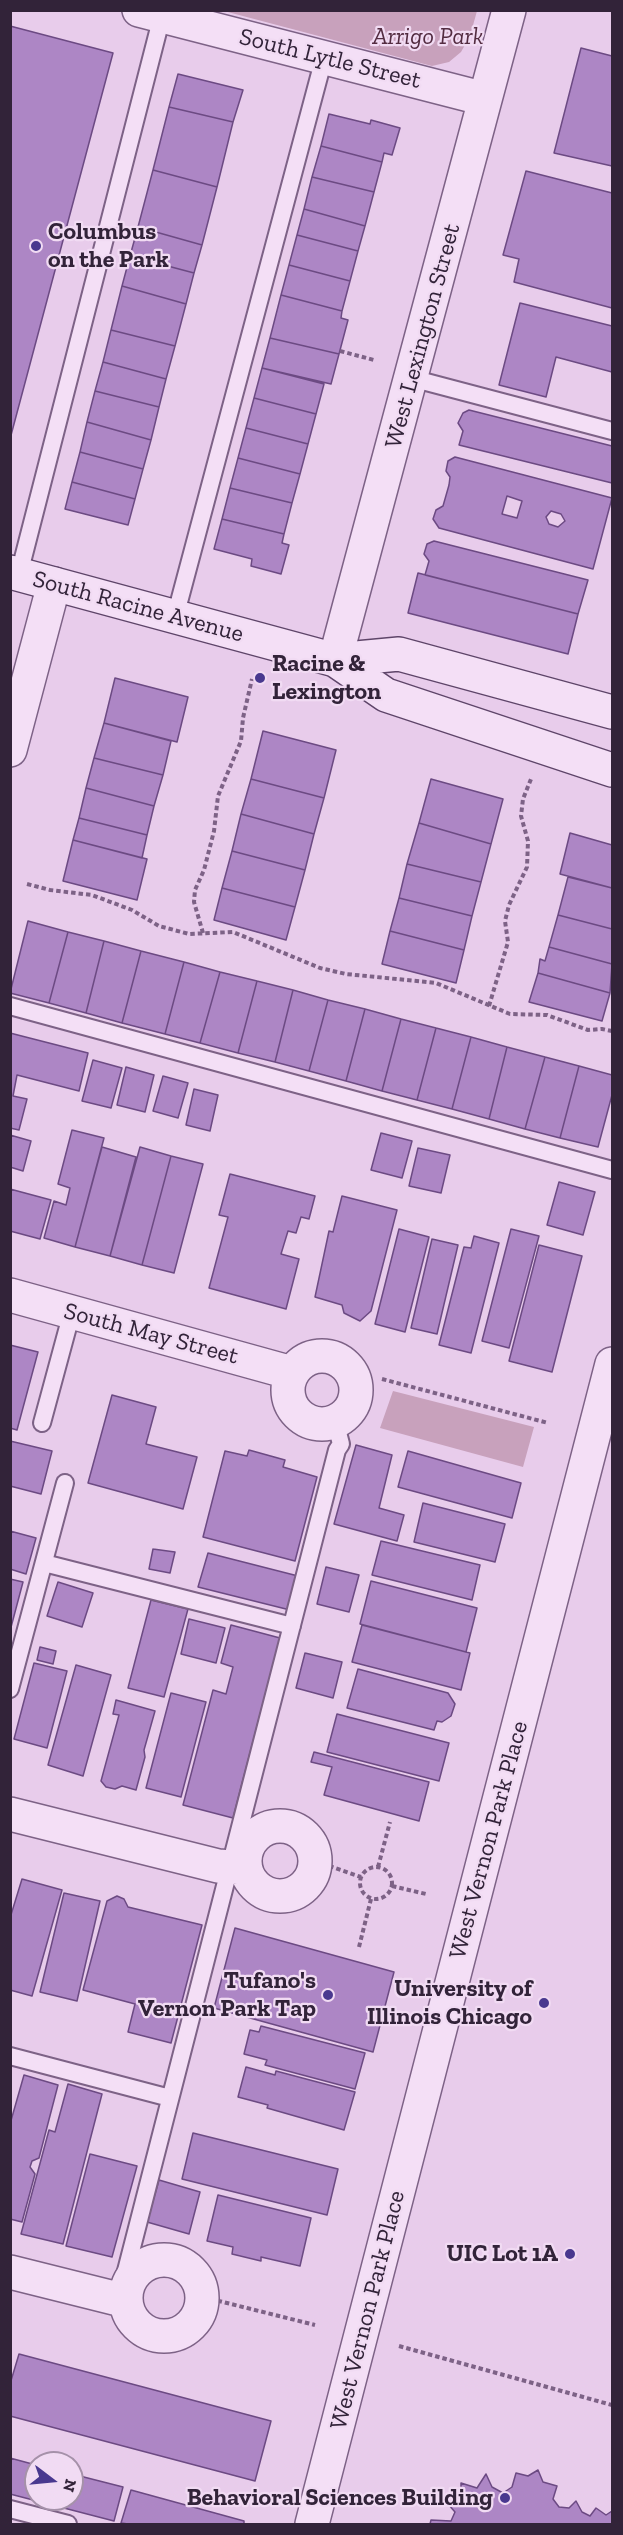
<!DOCTYPE html>
<html>
<head>
<meta charset="utf-8">
<style>
  body { margin:0 }
  #map { position:relative; width:623px; height:2535px; overflow:hidden; background:#e8cceb; font-family:"Zilla Slab",serif }
  canvas { display:block }
  .frame { position:absolute; inset:0; border:12px solid #322339; pointer-events:none }
  .north { position:absolute; left:24px; top:2451px; width:60px; height:60px; box-sizing:border-box; background:#f1dbf3; border:2px solid #a591a9; border-radius:50%; rotate:106deg; font-size:16px; font-weight:700; line-height:24px; text-align:center; color:#322339 }
  .north::after { content:''; display:block; margin:auto; width:21px; height:27px; background:#49388f; clip-path:polygon(50% 0,100% 100%,50% 72%,0 100%) }
</style>
</head>
<body>
<div id="map">
<canvas width="623" height="2535"></canvas>
<div class="frame"></div>
<div class="north">N</div>
</div>
<script>
const g = document.querySelector('canvas').getContext('2d');
g.lineJoin = 'round';
function fillPath(path, color) {
  g.fillStyle = color;
  g.fill(path, 'evenodd');
}
function toPath(rows) {
  const path = new Path2D();
  for (const r of rows) {
    if (r.length === 3) {
      path.moveTo(r[0] + r[2], r[1]);
      path.arc(r[0], r[1], r[2], 0, 2 * Math.PI);
      continue;
    }
    path.moveTo(r[0], r[1]);
    for (let i = 2; i < r.length; i += 2) path.lineTo(r[i], r[i + 1]);
  }
  return path;
}
function trace(path, color, width, dash) {
  g.strokeStyle = color;
  g.lineWidth = width;
  g.lineCap = dash ? 'butt' : 'round';
  g.setLineDash(dash || []);
  g.stroke(path);
}
function write(font, color, halo, rows, align = 'center') {
  g.font = font + ' "Zilla Slab",serif';
  g.lineWidth = 4.5;
  g.setLineDash([]);
  g.textBaseline = 'middle';
  g.strokeStyle = halo;
  g.fillStyle = color;
  for (const [text, x, y, turn = 0] of rows) {
    g.save();
    g.translate(x, y);
    g.rotate((+turn || 0) * Math.PI / 180);
    g.textAlign = isNaN(turn) ? turn : align;
    if (halo) g.strokeText(text, 0, 0);
    g.fillText(text, 0, 0);
    g.restore();
  }
}
fillPath(toPath([
  [224,11,477,11,470,36,461,52,449,62,432,66],
  [393,1391,534,1427,523,1467,380,1428]
]), '#c8a1bc');
const building = toPath([
  [10,26,113,53,10,439,10,26],
  [581,48,612,56,612,166,554,153,581,48],
  [178,74,243,90,233,122,169,107,178,74],
  [169,107,233,122,217,187,153,170,169,107],
  [329,114,370,124,371,120,400,128,392,155,384,153,382,162,321,146,329,114],
  [321,146,382,162,374,192,312,177,321,146],
  [153,170,217,187,202,245,138,227,153,170],
  [526,171,612,193,612,308,514,282,519,259,503,255,526,171],
  [312,177,374,192,365,226,304,209,312,177],
  [304,209,365,226,358,251,297,235,304,209],
  [138,227,202,245,194,273,130,256,138,227],
  [297,235,358,251,350,281,289,265,297,235],
  [130,256,194,273,186,304,122,286,130,256],
  [289,265,350,281,342,311,281,295,289,265],
  [122,286,186,304,175,346,111,330,122,286],
  [281,295,342,311,341,318,348,320,339,354,270,338,281,295],
  [520,303,612,326,612,372,556,357,546,397,499,385,520,303],
  [111,330,175,346,166,379,103,362,111,330],
  [270,338,339,354,331,384,262,368,270,338],
  [103,362,166,379,159,407,95,391,103,362],
  [262,368,324,384,316,414,254,398,262,368],
  [95,391,159,407,151,440,87,422,95,391],
  [254,398,316,414,308,444,246,428,254,398],
  [469,410,612,446,612,483,459,445,463,431,458,423,463,413,469,410],
  [87,422,151,440,143,469,80,452,87,422],
  [246,428,308,444,300,474,238,458,246,428],
  [80,452,143,469,135,499,72,482,80,452],
  [455,457,612,498,593,569,439,528,433,519,436,510,443,506,449,485,450,477,446,471,448,461,455,457],
  [507,496,522,501,517,518,502,514,507,496],
  [551,511,561,514,565,521,558,527,549,524,546,517,551,511],
  [238,458,300,474,292,503,230,488,238,458],
  [72,482,135,499,128,525,65,509,72,482],
  [230,488,292,503,284,534,222,519,230,488],
  [222,519,284,534,282,543,289,545,281,574,251,566,252,559,214,549,222,519],
  [434,541,588,580,578,614,425,575,429,561,424,554,427,544,434,541],
  [418,573,578,614,568,654,408,613,418,573],
  [115,678,188,697,177,742,104,723,115,678],
  [104,723,171,741,163,775,94,758,104,723],
  [263,731,336,750,324,798,251,779,263,731],
  [94,758,163,775,154,806,86,788,94,758],
  [251,779,324,798,314,834,241,814,251,779],
  [431,779,503,799,491,844,419,823,431,779],
  [86,788,154,806,147,835,79,818,86,788],
  [241,814,314,834,305,870,232,851,241,814],
  [79,818,147,835,142,858,73,840,79,818],
  [419,823,491,844,481,882,407,864,419,823],
  [570,833,612,845,612,888,560,874,570,833],
  [73,840,147,859,137,900,63,881,73,840],
  [232,851,305,870,295,907,222,888,232,851],
  [407,864,481,882,472,916,399,898,407,864],
  [568,877,612,888,612,929,558,915,568,877],
  [222,888,295,907,286,940,214,920,222,888],
  [399,898,472,916,464,950,390,931,399,898],
  [558,915,612,929,612,964,549,947,558,915],
  [28,921,68,932,49,1003,10,993,28,921],
  [390,931,464,950,456,983,382,964,390,931],
  [68,932,104,941,86,1013,49,1003,68,932],
  [104,941,141,951,122,1023,86,1013,104,941],
  [549,947,612,964,610,993,538,973,540,959,545,961,549,947],
  [141,951,184,962,165,1034,122,1023,141,951],
  [184,962,220,972,200,1043,165,1034,184,962],
  [220,972,257,981,238,1053,200,1043,220,972],
  [538,973,610,993,602,1021,529,1002,538,973],
  [257,981,293,990,275,1062,238,1053,257,981],
  [293,990,328,1000,309,1071,275,1062,293,990],
  [328,1000,365,1009,346,1081,309,1071,328,1000],
  [365,1009,401,1019,382,1091,346,1081,365,1009],
  [401,1019,436,1028,417,1100,382,1091,401,1019],
  [436,1028,471,1037,452,1109,417,1100,436,1028],
  [10,1033,88,1053,79,1091,17,1075,13,1096,27,1099,19,1130,10,1128,10,1033],
  [471,1037,507,1047,489,1119,452,1109,471,1037],
  [507,1047,545,1057,525,1129,489,1119,507,1047],
  [545,1057,579,1066,560,1138,525,1129,545,1057],
  [93,1060,122,1068,111,1108,82,1101,93,1060],
  [579,1066,612,1075,612,1095,598,1147,560,1138,579,1066],
  [126,1067,154,1075,145,1112,117,1105,126,1067],
  [163,1076,188,1083,178,1118,153,1111,163,1076],
  [194,1089,218,1095,210,1131,186,1125,194,1089],
  [72,1130,104,1138,75,1247,44,1238,54,1201,66,1205,70,1188,58,1184,72,1130],
  [381,1133,412,1141,402,1178,371,1170,381,1133],
  [10,1135,31,1141,23,1171,10,1167,10,1135],
  [102,1147,136,1157,110,1256,75,1247,102,1147],
  [140,1147,171,1156,142,1265,110,1256,140,1147],
  [418,1148,450,1155,441,1193,409,1186,418,1148],
  [171,1156,203,1164,174,1273,142,1265,171,1156],
  [230,1174,315,1196,309,1219,301,1217,296,1233,288,1231,281,1254,299,1259,286,1309,209,1288,228,1217,219,1215,230,1174],
  [559,1182,595,1192,583,1235,547,1225,559,1182],
  [10,1189,51,1200,40,1239,10,1231,10,1189],
  [342,1196,397,1210,371,1311,360,1321,344,1313,342,1305,315,1297,329,1231,333,1232,342,1196],
  [399,1229,429,1237,405,1332,375,1324,399,1229],
  [511,1229,539,1236,509,1348,482,1341,511,1229],
  [474,1236,499,1243,471,1353,439,1345,464,1247,471,1248,474,1236],
  [432,1239,458,1245,437,1334,411,1328,432,1239],
  [539,1245,582,1256,552,1372,509,1361,539,1245],
  [10,1345,38,1352,17,1430,10,1428,10,1345],
  [112,1395,156,1407,146,1444,197,1457,183,1509,88,1483,112,1395],
  [10,1441,52,1451,41,1494,10,1486,10,1441],
  [356,1445,392,1455,379,1508,404,1515,397,1541,334,1524,356,1445],
  [249,1450,285,1460,283,1467,317,1477,295,1561,203,1537,225,1451,247,1456,249,1450],
  [408,1451,521,1483,512,1518,398,1487,408,1451],
  [423,1503,505,1524,495,1562,414,1542,423,1503],
  [10,1531,36,1538,26,1574,10,1569,10,1531],
  [381,1541,480,1565,472,1600,372,1575,381,1541],
  [153,1549,175,1552,170,1573,149,1569,153,1549],
  [208,1553,298,1576,290,1610,198,1587,208,1553],
  [326,1567,359,1575,349,1612,317,1604,326,1567],
  [10,1579,23,1582,10,1631,10,1579],
  [371,1581,477,1608,466,1652,360,1624,371,1581],
  [58,1582,93,1593,82,1627,47,1616,58,1582],
  [151,1600,188,1609,164,1697,128,1688,151,1600],
  [189,1619,225,1628,216,1663,181,1654,189,1619],
  [231,1625,280,1638,233,1818,183,1805,213,1690,226,1694,233,1667,221,1663,231,1625],
  [362,1625,470,1653,461,1690,352,1662,362,1625],
  [40,1647,56,1651,53,1664,37,1660,40,1647],
  [305,1653,342,1662,333,1698,296,1688,305,1653],
  [34,1663,67,1671,47,1748,14,1739,34,1663],
  [76,1665,111,1675,83,1776,48,1765,76,1665],
  [358,1669,448,1693,455,1704,451,1716,442,1722,437,1721,434,1730,347,1708,358,1669],
  [171,1693,206,1702,181,1797,146,1788,171,1693],
  [116,1700,155,1711,144,1750,145,1757,136,1790,122,1786,115,1789,106,1787,101,1781,119,1715,113,1714,116,1700],
  [337,1714,449,1743,439,1781,327,1752,337,1714],
  [314,1752,429,1782,419,1821,324,1795,332,1767,311,1762,314,1752],
  [22,1879,62,1890,32,1996,10,1990,10,1918,22,1879],
  [64,1893,100,1901,77,2001,40,1992,64,1893],
  [117,1896,124,1899,128,1907,202,1925,171,2043,128,2032,135,2004,83,1990,107,1901,117,1896],
  [235,1928,394,1972,373,2052,214,2008,235,1928],
  [261,2026,365,2053,355,2089,265,2065,267,2060,244,2054,250,2030,259,2032,261,2026],
  [246,2067,275,2075,276,2071,355,2092,344,2130,267,2108,268,2105,238,2097,246,2067],
  [24,2075,58,2085,39,2158,32,2161,30,2167,35,2174,22,2222,10,2219,10,2124,24,2075],
  [68,2084,102,2094,63,2244,21,2234,49,2130,55,2132,68,2084],
  [193,2133,338,2169,327,2215,182,2179,193,2133],
  [90,2154,137,2166,112,2257,66,2246,90,2154],
  [159,2180,200,2192,189,2234,147,2222,159,2180],
  [218,2195,311,2218,300,2266,261,2257,261,2261,232,2254,233,2247,207,2241,218,2195],
  [19,2354,271,2421,255,2481,10,2416,10,2384,19,2354],
  [10,2458,36,2465,36,2499,72,2499,72,2474,123,2487,114,2521,10,2494,10,2458],
  [538,2470,543,2482,557,2486,553,2499,559,2507,569,2508,576,2501,582,2512,590,2516,596,2508,606,2515,612,2511,612,2524,430,2524,431,2520,451,2521,455,2512,447,2503,461,2497,461,2483,477,2488,486,2474,492,2487,503,2493,512,2487,516,2473,528,2476,538,2470],
  [131,2490,244,2521,244,2524,128,2524,121,2523,131,2490]
]);
fillPath(building, '#ad86c5');
trace(building, '#6c4a83', 1.5);
const lane = toPath([
  [411,378,612,431],
  [19,574,162,16],
  [175,617,324,58],
  [10,1006,612,1170],
  [42,1423,72,1312],
  [44,1563,292,1626],
  [10,1689,65,1483],
  [10,2056,170,2098],
  [119,2298,337,1450,341,1444,335,1421],
  [10,2509,68,2524]
]);
const street = toPath([
  [139,10,485,99],
  [335,660,509,10],
  [10,750,54,584],
  [10,1295,292,1373],
  [322,1390,34],
  [10,1814,218,1866,245,1868],
  [280,1861,35],
  [164,2298,38],
  [10,2272,126,2301],
  [312,2524,612,1364]
]);
const secondary = toPath([
  [10,572,335,660,386,695,612,770],
  [335,660,399,654,612,712]
]);
trace(lane, '#7d6286', 20);
trace(street, '#7d6286', 36);
trace(secondary, '#5e4569', 36);
trace(toPath([
  [340,351,374,360],
  [27,884,50,890,92,895,132,910,159,926,189,934,233,932,320,968,346,974,436,983,510,1014,547,1015,588,1030,602,1029,612,1031],
  [203,933,194,902,195,890,204,870,214,831,218,796,241,741,243,718,252,679],
  [489,1006,508,942,505,921,509,905,527,867,528,841,521,816,523,799,531,779],
  [382,1379,548,1423],
  [315,1861,361,1877],
  [376,1883,16],
  [378,1867,390,1822],
  [392,1886,426,1894],
  [359,1947,371,1899],
  [203,2297,315,2325],
  [399,2346,612,2405]
]), '#7d6286', 4, [4.5, 3]);
trace(lane, '#f4dff6', 16);
trace(street, '#f4dff6', 33);
trace(secondary, '#f4dff6', 33);
for (const [x, y, r, color] of [
  [36,246,6,"#49388f"],
  [260,678,6,"#49388f"],
  [328,1995,6,"#49388f"],
  [544,2003,6,"#49388f"],
  [570,2254,6,"#49388f"],
  [505,2498,6,"#49388f"]
]) {
  const dot = new Path2D();
  dot.arc(x, y, r, 0, 2 * Math.PI);
  g.fillStyle = color;
  g.fill(dot);
  trace(dot, '#f1dbf3', 2);
}
write('italic 24px', '#532c41', '#f1dbf3', [
  ["Arrigo Park",428,37]
]);
write('24px', '#322339', '#f1dbf3', [
  ["South Lytle Street",330,59,14],
  ["West Lexington Street",423,336,-75],
  ["South Racine Avenue",138,607,15],
  ["South May Street",151,1334,15],
  ["West Vernon Park Place",489,1840,-75],
  ["West Vernon Park Place",368,2310,-76]
]);
write('bold 24px', '#322339', '#f1dbf3', [
  ["Columbus",48,232,"left"],
  ["on the Park",48,260,"left"],
  ["Racine &",272,664,"left"],
  ["Lexington",272,692,"left"],
  ["Tufano's",316,1981],
  ["Vernon Park Tap",316,2009],
  ["University of",532,1989],
  ["Illinois Chicago",532,2017],
  ["UIC Lot 1A",558,2254],
  ["Behavioral Sciences Building",493,2498]
], 'right');
</script>
</body>
</html>
